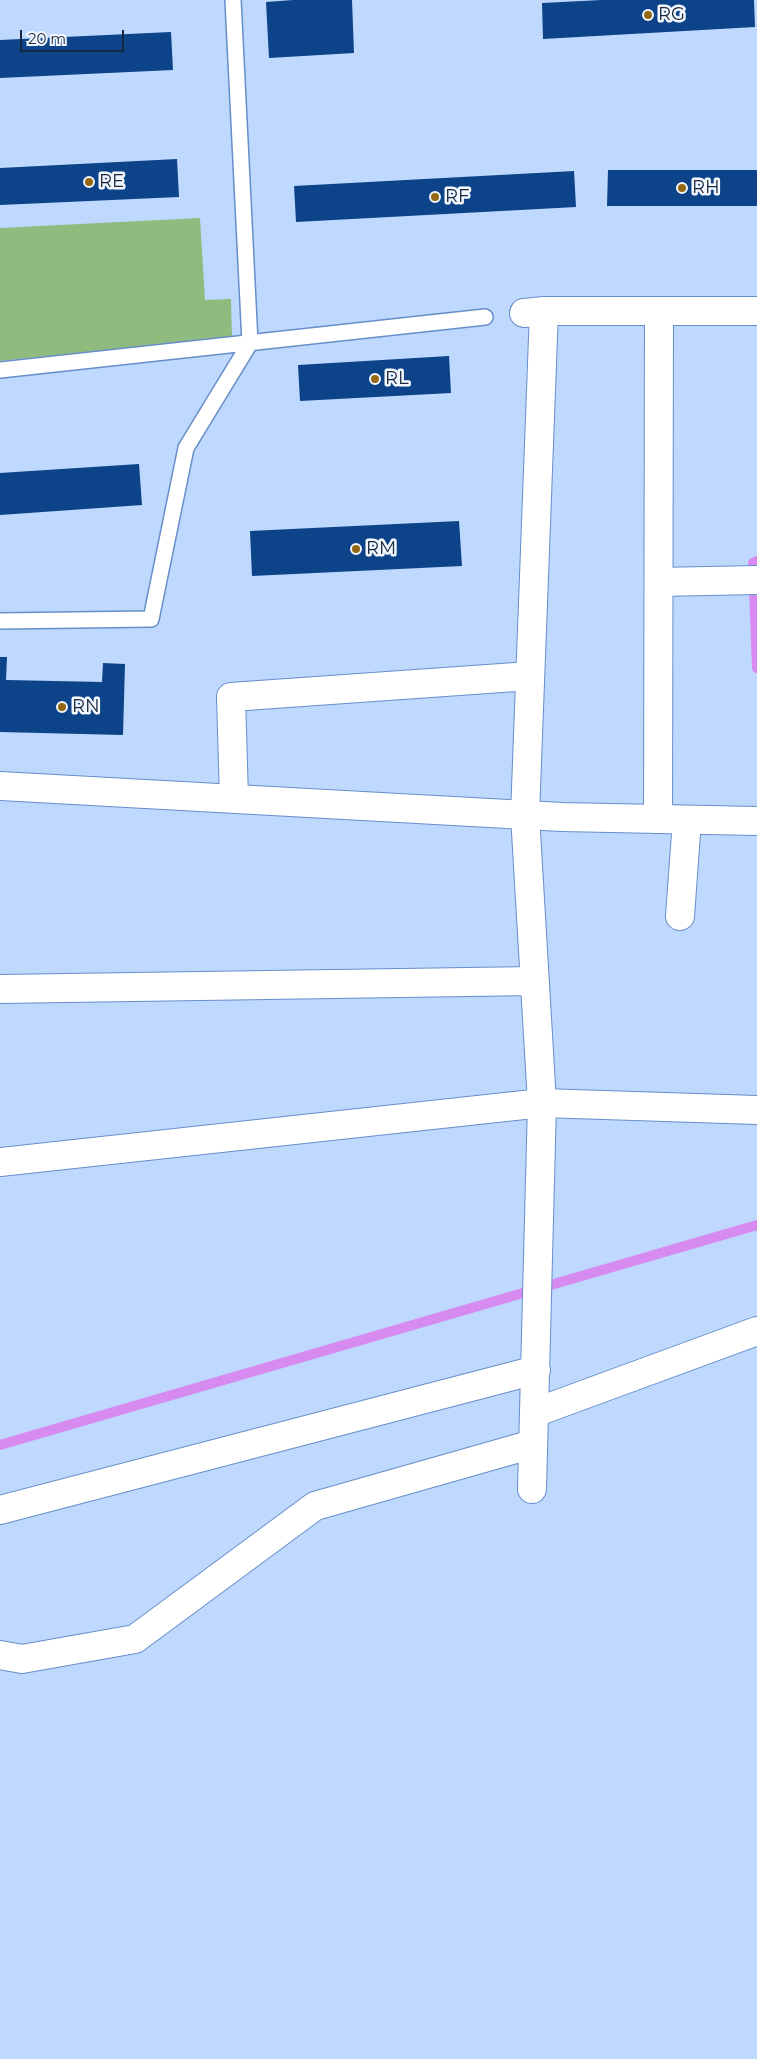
<!DOCTYPE html>
<html>
<head>
<meta charset="utf-8">
<style>
  body { margin:0 }
  #map { position:relative; width:757px; height:2059px; overflow:hidden; background:#bed8fe; font-family:Montserrat,sans-serif }
  canvas { display:block }
  .scale { position:absolute; left:20px; top:30px; width:104px; height:22px; box-sizing:border-box; border:2px solid #17273f; border-top:0; padding-left:6px; font-size:15px; line-height:18px; white-space:nowrap; color:#17273f; -webkit-text-stroke:4px #f3f7fe; paint-order:stroke }
</style>
</head>
<body>
<div id="map">
<canvas width="757" height="2059"></canvas>
<div class="scale">20 m</div>
</div>
<script>
const g = document.querySelector('canvas').getContext('2d');
g.lineJoin = 'round';
function fillPath(path, color) {
  g.fillStyle = color;
  g.fill(path, 'evenodd');
}
function toPath(rows) {
  const path = new Path2D();
  for (const r of rows) {
    path.moveTo(r[0], r[1]);
    for (let i = 2; i < r.length; i += 2) path.lineTo(r[i], r[i + 1]);
  }
  return path;
}
function trace(path, color, width, dash) {
  g.strokeStyle = color;
  g.lineWidth = width;
  g.lineCap = dash ? 'butt' : 'round';
  g.setLineDash(dash || []);
  g.stroke(path);
}
function write(font, color, halo, rows, align = 'center') {
  g.font = font + ' Montserrat,sans-serif';
  g.lineWidth = 5;
  g.setLineDash([]);
  g.textBaseline = 'middle';
  g.strokeStyle = halo;
  g.fillStyle = color;
  for (const [text, x, y, turn = 0] of rows) {
    g.save();
    g.translate(x, y);
    g.rotate((+turn || 0) * Math.PI / 180);
    g.textAlign = isNaN(turn) ? turn : align;
    if (halo) g.strokeText(text, 0, 0);
    g.fillText(text, 0, 0);
    g.restore();
  }
}
fillPath(toPath([
  [200,218,205,300,231,299,232,337,0,361,0,228]
]), '#8fbb7e');
trace(toPath([
  [757,561,753,563,757,668],
  [0,1445,757,1225]
]), '#d78bf0', 10);
fillPath(toPath([
  [293,0,352,0,354,53,269,58,266,2],
  [602,0,754,0,755,27,543,39,542,3],
  [171,32,173,70,0,78,0,40],
  [177,159,179,197,0,205,0,168],
  [608,170,757,170,757,206,607,206],
  [574,171,576,207,296,222,294,186],
  [449,356,451,393,300,401,298,365],
  [139,464,142,505,0,515,0,473],
  [459,521,462,566,252,576,250,531],
  [0,657,7,657,6,680,102,682,103,663,125,664,123,735,0,732]
]), '#0c4389');
const service = toPath([
  [0,370,485,317],
  [0,621,151,619,186,448,250,343,233,0]
]);
const minor = toPath([
  [524,313,544,311,757,311],
  [659,582,757,580],
  [234,799,231,697,530,676],
  [658,819,659,311],
  [680,916,687,820],
  [0,989,535,981],
  [0,1162,542,1103,757,1110],
  [534,1413,757,1331],
  [532,1489,542,1103,525,815,544,311],
  [0,1510,536,1370],
  [0,1655,22,1659,135,1639,315,1506,533,1444]
]);
const tertiary = toPath([
  [0,786,562,817,757,821]
]);
trace(service, '#668fc9', 18);
trace(minor, '#668fc9', 30);
trace(tertiary, '#668fc9', 30);
trace(service, '#fff', 15);
trace(minor, '#fff', 28);
trace(tertiary, '#fff', 28);
for (const [x, y, r, color] of [
  [648,15,5,"#946813"],
  [89,182,5,"#946813"],
  [682,188,5,"#946813"],
  [435,197,5,"#946813"],
  [375,379,5,"#946813"],
  [356,549,5,"#946813"],
  [62,707,5,"#946813"]
]) {
  const dot = new Path2D();
  dot.arc(x, y, r, 0, 2 * Math.PI);
  g.fillStyle = color;
  g.fill(dot);
  trace(dot, '#f3f7fe', 2);
}
write('18px', '#17273f', '#f3f7fe', [
  ["RG",658,15],
  ["RE",99,182],
  ["RH",692,188],
  ["RF",445,197],
  ["RL",385,379],
  ["RM",366,549],
  ["RN",72,707]
], 'left');
</script>
</body>
</html>
